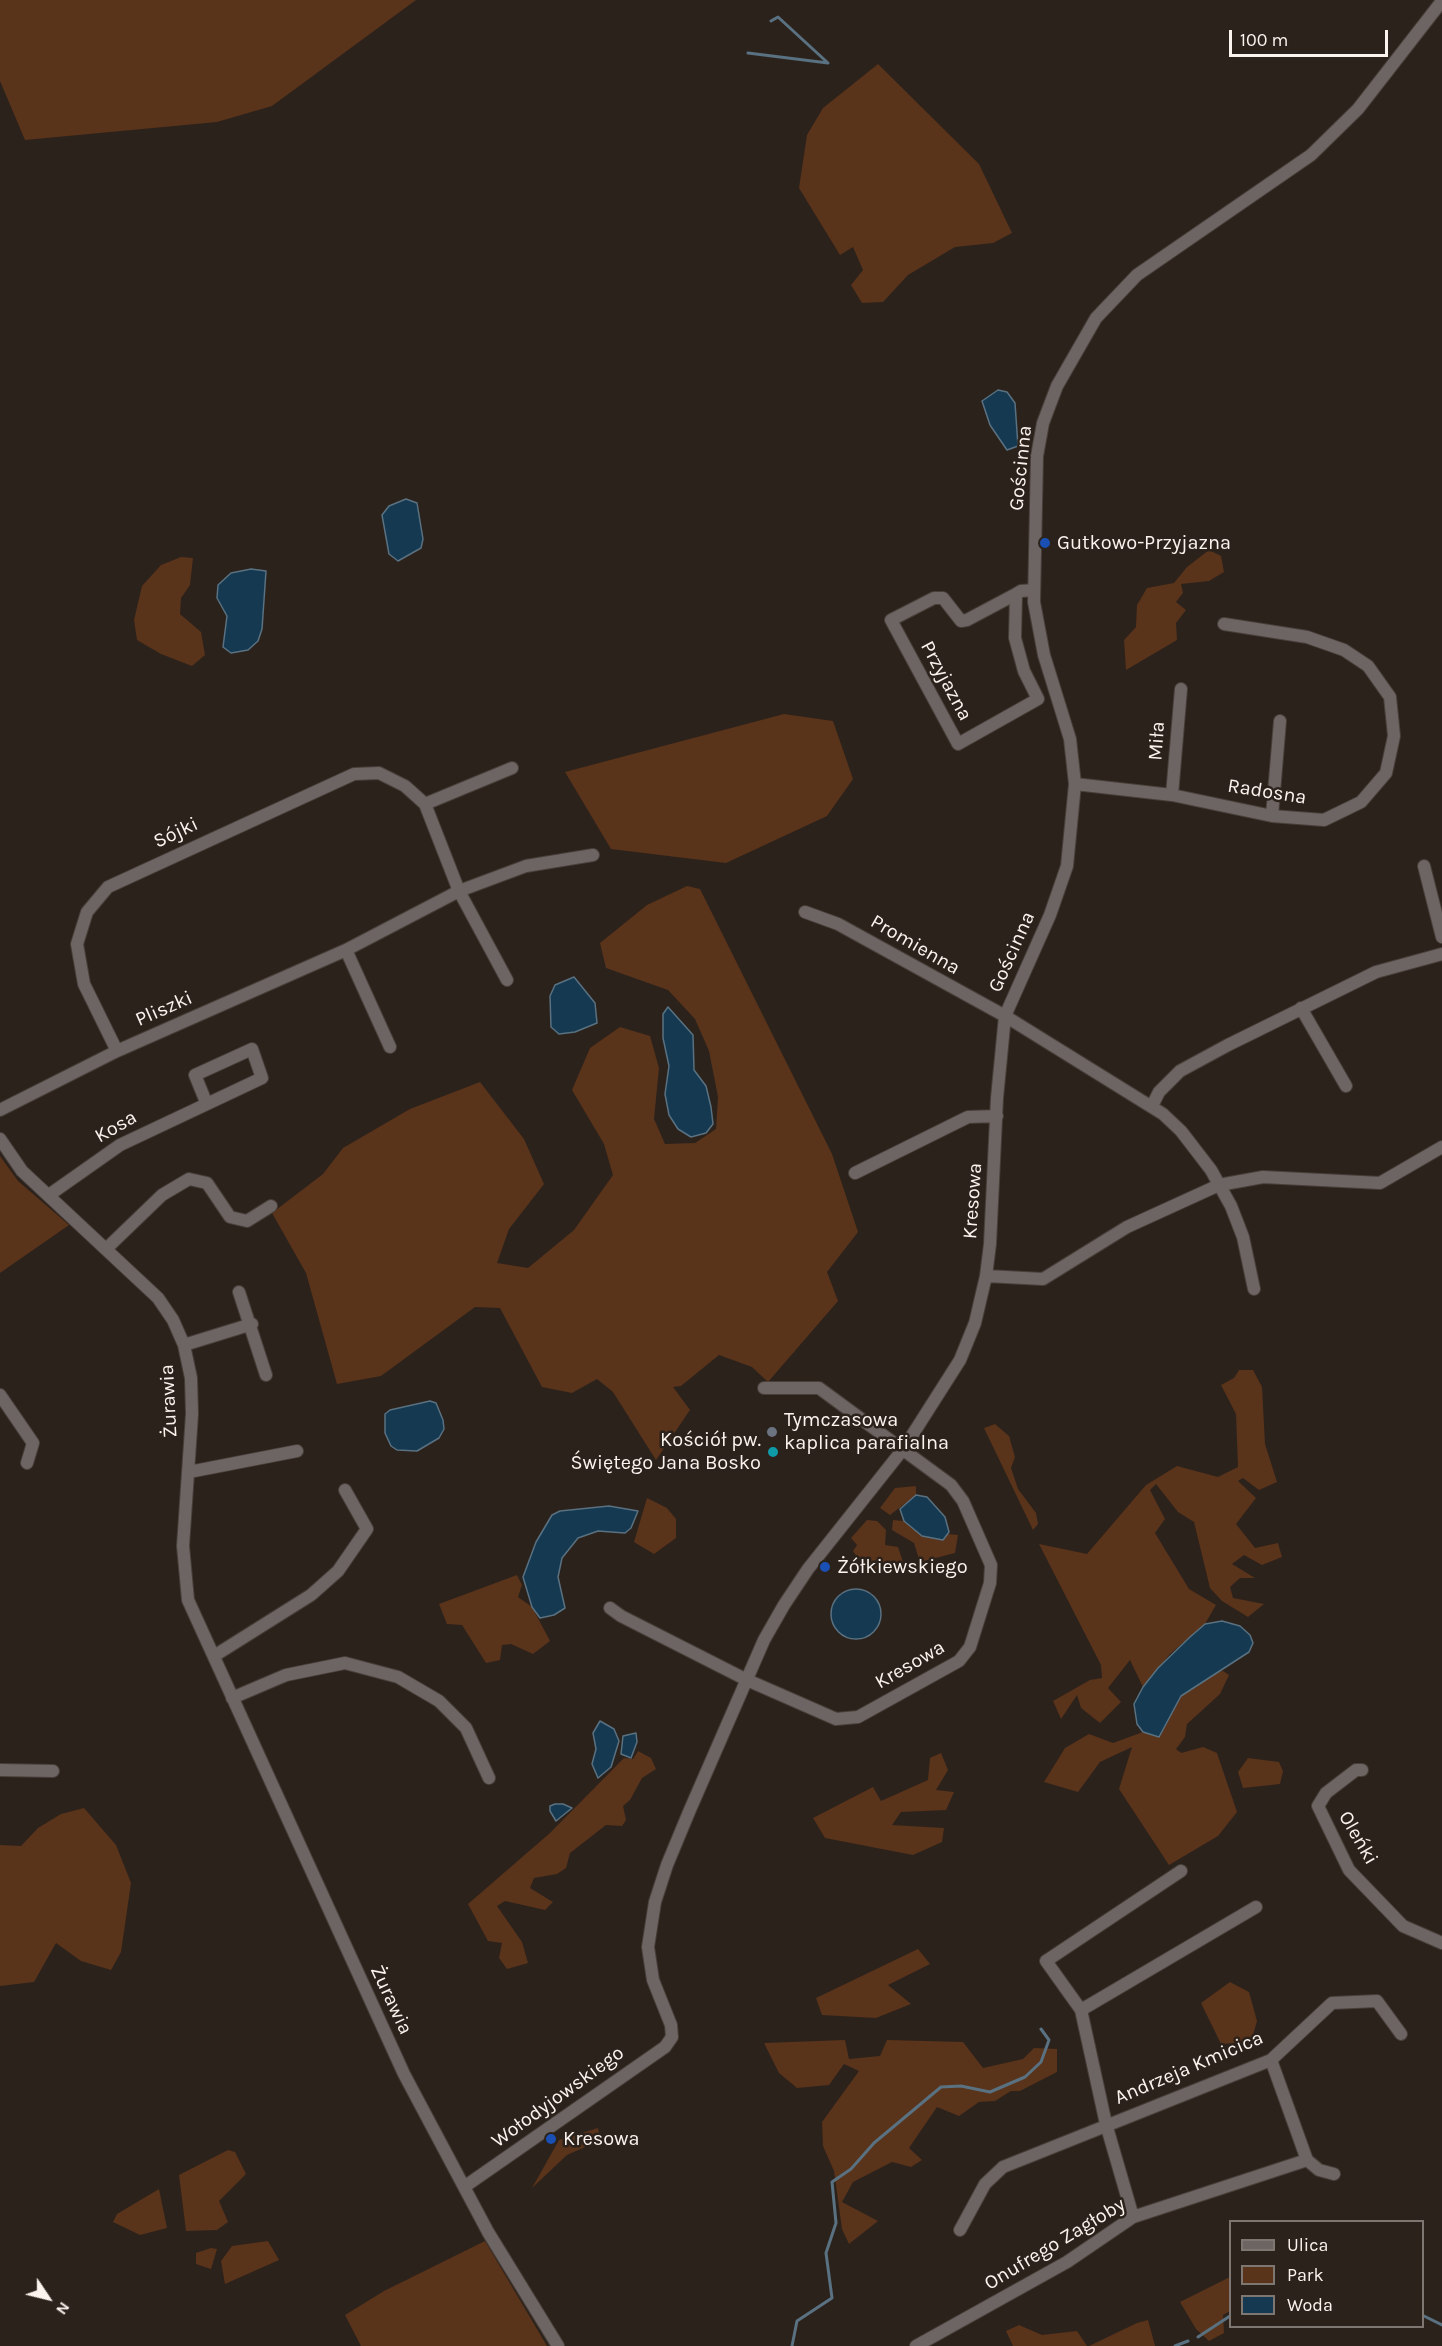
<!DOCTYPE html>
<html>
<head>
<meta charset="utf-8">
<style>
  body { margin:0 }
  #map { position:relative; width:1442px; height:2346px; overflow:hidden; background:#2c221c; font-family:Karla,sans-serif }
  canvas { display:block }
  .legend { position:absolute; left:1229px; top:2220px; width:195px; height:108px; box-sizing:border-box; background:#2c221c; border:2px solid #7e7670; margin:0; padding:8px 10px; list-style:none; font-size:18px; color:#faf3ee }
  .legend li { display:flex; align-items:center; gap:12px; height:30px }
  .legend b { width:30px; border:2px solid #7e7670 }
  .north { position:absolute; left:18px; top:2268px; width:60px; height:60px; -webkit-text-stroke:4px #2c221c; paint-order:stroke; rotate:125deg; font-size:16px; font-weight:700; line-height:24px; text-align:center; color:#faf3ee }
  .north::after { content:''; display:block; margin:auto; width:21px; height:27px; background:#faf3ee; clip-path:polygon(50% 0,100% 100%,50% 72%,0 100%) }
  .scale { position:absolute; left:1229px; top:30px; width:159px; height:27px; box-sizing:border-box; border:3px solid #faf3ee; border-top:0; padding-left:8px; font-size:18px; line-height:21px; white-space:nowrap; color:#faf3ee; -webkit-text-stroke:4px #2c221c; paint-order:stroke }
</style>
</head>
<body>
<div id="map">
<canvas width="1442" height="2346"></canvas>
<ul class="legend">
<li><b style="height:8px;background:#6c6564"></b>Ulica</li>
<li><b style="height:16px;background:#59331a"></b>Park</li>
<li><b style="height:16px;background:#143951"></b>Woda</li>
</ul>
<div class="north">N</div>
<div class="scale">100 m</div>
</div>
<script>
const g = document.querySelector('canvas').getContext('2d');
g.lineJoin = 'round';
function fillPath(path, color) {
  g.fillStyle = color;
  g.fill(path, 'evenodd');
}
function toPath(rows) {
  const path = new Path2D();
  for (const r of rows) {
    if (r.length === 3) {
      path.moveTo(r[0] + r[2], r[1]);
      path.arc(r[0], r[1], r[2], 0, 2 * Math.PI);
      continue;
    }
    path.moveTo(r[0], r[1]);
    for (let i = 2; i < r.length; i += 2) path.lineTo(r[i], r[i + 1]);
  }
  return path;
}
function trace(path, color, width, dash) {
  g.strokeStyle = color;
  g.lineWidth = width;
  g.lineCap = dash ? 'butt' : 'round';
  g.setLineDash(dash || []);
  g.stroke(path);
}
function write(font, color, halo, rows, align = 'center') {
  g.font = font + ' Karla,sans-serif';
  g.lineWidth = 5;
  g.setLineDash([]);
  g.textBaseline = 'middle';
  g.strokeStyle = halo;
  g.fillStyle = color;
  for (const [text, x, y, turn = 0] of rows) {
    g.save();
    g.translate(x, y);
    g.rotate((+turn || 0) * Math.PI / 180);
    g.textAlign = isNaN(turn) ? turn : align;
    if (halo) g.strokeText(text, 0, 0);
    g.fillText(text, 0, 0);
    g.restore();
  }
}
fillPath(toPath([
  [0,0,416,0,272,106,217,122,25,140,0,81],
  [878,64,979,164,1012,233,993,243,955,247,908,275,883,302,862,303,851,285,863,270,853,247,840,255,799,188,807,135,823,108],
  [1209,550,1221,556,1224,572,1209,581,1181,584,1183,593,1176,602,1186,610,1176,623,1177,640,1126,670,1124,640,1136,627,1137,605,1147,588,1174,583,1187,567],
  [181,557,193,558,190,585,181,598,180,614,201,632,205,655,192,666,161,654,137,640,134,620,142,586,161,565],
  [784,714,833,721,853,779,827,816,726,863,611,849,565,772],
  [687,886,700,889,832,1154,858,1232,827,1272,838,1301,768,1382,752,1367,719,1355,681,1386,673,1387,690,1410,656,1460,613,1392,597,1379,572,1393,542,1387,500,1308,475,1307,381,1376,337,1384,306,1273,272,1213,323,1174,343,1148,410,1109,480,1082,524,1139,544,1184,509,1229,497,1263,528,1268,574,1230,613,1175,604,1144,572,1090,590,1048,620,1027,650,1036,659,1068,654,1119,665,1144,695,1143,716,1129,718,1097,709,1051,695,1019,668,990,606,968,600,943,647,905],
  [0,1156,18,1181,69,1225,0,1273],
  [1239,1370,1253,1370,1262,1387,1265,1444,1277,1482,1259,1490,1243,1478,1238,1481,1256,1498,1236,1524,1255,1548,1278,1543,1282,1557,1262,1565,1244,1555,1232,1564,1255,1578,1240,1578,1230,1587,1233,1598,1264,1604,1248,1617,1222,1601,1210,1588,1194,1522,1178,1512,1156,1484,1150,1490,1165,1519,1155,1533,1189,1589,1216,1605,1205,1624,1170,1654,1143,1687,1130,1660,1108,1688,1121,1702,1100,1723,1081,1708,1077,1695,1061,1719,1053,1701,1090,1680,1102,1678,1101,1665,1039,1544,1087,1554,1146,1485,1177,1466,1218,1477,1238,1467,1236,1414,1221,1385,1234,1378],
  [995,1424,1009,1436,1015,1457,1011,1468,1018,1489,1036,1513,1038,1524,1033,1530,984,1428],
  [916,1486,916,1495,890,1515,880,1508,895,1488],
  [647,1498,667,1508,676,1519,676,1538,654,1554,634,1542],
  [867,1520,877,1521,886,1530,885,1545,898,1547,903,1562,894,1571,872,1571,869,1559,859,1560,853,1551,857,1545,851,1538],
  [893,1520,904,1521,923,1536,942,1540,948,1534,958,1535,955,1553,920,1562,914,1543,892,1530],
  [517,1575,522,1585,518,1597,532,1607,550,1641,533,1654,511,1644,502,1645,500,1660,486,1663,462,1625,447,1624,439,1604],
  [1223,1671,1229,1675,1220,1694,1187,1724,1185,1737,1176,1749,1181,1753,1203,1747,1217,1753,1237,1812,1218,1836,1169,1865,1119,1789,1132,1747,1100,1762,1078,1792,1044,1782,1065,1748,1089,1734,1113,1743,1143,1732,1159,1737,1180,1696,1215,1672],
  [638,1751,651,1758,656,1769,642,1778,630,1800,623,1806,626,1820,622,1826,606,1825,570,1853,566,1868,557,1874,534,1878,530,1888,553,1902,545,1910,505,1901,497,1906,522,1942,528,1963,507,1969,499,1958,502,1943,488,1941,468,1904,550,1833,624,1758,633,1759],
  [941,1753,948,1770,936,1790,954,1792,946,1810,901,1812,892,1825,944,1828,942,1842,913,1855,825,1838,813,1818,873,1787,881,1801,928,1780,930,1758],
  [1248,1758,1279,1762,1283,1771,1280,1784,1243,1788,1238,1772],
  [84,1808,116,1845,131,1883,121,1952,111,1970,81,1961,56,1943,34,1982,0,1986,0,1845,21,1846,38,1828,61,1814],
  [918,1949,930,1964,888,1985,911,2004,876,2018,822,2015,816,1998],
  [1230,1982,1249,1992,1257,2021,1251,2042,1221,2044,1201,2003],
  [845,2040,849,2059,880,2056,887,2040,963,2042,983,2068,1023,2059,1034,2048,1057,2049,1057,2072,1020,2091,1011,2091,995,2101,979,2102,959,2116,937,2107,909,2148,922,2160,911,2167,892,2162,853,2182,842,2202,878,2221,849,2244,842,2229,834,2171,823,2146,822,2122,859,2071,844,2064,829,2085,797,2088,779,2073,764,2043],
  [598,2128,601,2140,567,2155,532,2188,559,2140],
  [228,2150,235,2152,246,2174,219,2201,228,2222,217,2230,186,2231,179,2175],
  [159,2189,167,2228,140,2235,113,2222,117,2214],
  [268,2241,279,2260,225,2284,221,2261,232,2246],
  [485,2241,547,2346,361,2346,345,2315,384,2291],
  [211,2248,217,2249,211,2269,196,2264,196,2253],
  [1230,2277,1230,2311,1223,2315,1224,2333,1209,2341,1196,2329,1180,2302],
  [1148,2320,1155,2346,1089,2346,1137,2323],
  [1019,2325,1042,2335,1077,2331,1087,2346,1013,2346,1006,2331]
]), '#59331a');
const water = toPath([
  [998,390,1007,392,1015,403,1018,446,1007,450,990,425,982,401,998,390],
  [406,499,417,503,423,539,421,548,398,561,389,554,382,515,389,506,406,499],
  [251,569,266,571,262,629,258,641,248,650,231,653,223,647,227,616,217,598,218,585,231,573,251,569],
  [574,977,595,1003,597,1023,575,1032,559,1034,551,1027,550,996,555,985,574,977],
  [668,1007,693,1035,694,1070,706,1086,711,1107,713,1124,706,1133,691,1137,678,1129,669,1115,665,1094,669,1066,663,1038,663,1014,668,1007],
  [430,1401,436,1403,443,1420,444,1429,439,1438,417,1451,397,1450,391,1446,385,1433,385,1414,390,1410,430,1401],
  [916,1495,927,1497,945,1517,949,1532,943,1540,922,1536,904,1521,900,1509,916,1495],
  [609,1506,638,1511,631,1528,625,1533,598,1531,578,1538,562,1558,558,1577,565,1608,554,1615,540,1618,532,1607,523,1577,536,1542,552,1515,560,1511,609,1506],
  [856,1614,25],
  [1222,1621,1240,1626,1250,1635,1253,1643,1249,1652,1181,1696,1159,1737,1143,1732,1137,1724,1134,1704,1143,1687,1158,1668,1190,1637,1205,1624,1222,1621],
  [600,1721,614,1729,619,1741,611,1767,598,1778,592,1764,596,1749,593,1733,600,1721],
  [636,1733,637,1742,631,1758,621,1754,623,1736,636,1733],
  [555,1804,563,1804,572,1808,556,1821,550,1811,550,1806,555,1804]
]);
fillPath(water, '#143951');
trace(water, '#597180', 1.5);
trace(toPath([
  [748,53,828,63,778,17,771,21],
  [1422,2315,1442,2325],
  [1198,2337,1230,2316],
  [792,2346,797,2321,832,2298,826,2253,836,2223,832,2182,851,2169,874,2143,941,2087,961,2086,990,2092,1025,2077,1041,2062,1049,2040,1041,2029],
  [1175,2346,1188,2341]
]), '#597180', 3);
const minor = toPath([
  [1016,594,967,620,961,621,943,598,934,598,891,620,958,744,1038,699,1024,671,1015,638,1016,594,1021,591,1034,590],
  [1075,784,1172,795,1272,816,1324,820,1361,802,1386,773,1394,736,1390,697,1368,666,1344,650,1307,637,1224,624],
  [1172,795,1181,689],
  [425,804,512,768],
  [1272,816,1280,721],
  [1424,866,1442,937],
  [805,912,838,924,1005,1016,1163,1114,1181,1131,1211,1170,1231,1206,1243,1237,1254,1289],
  [346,950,390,1047],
  [1301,1008,1346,1086],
  [117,1051,84,984,77,944,87,912,108,887,354,774,379,773,405,786,425,804,459,891,507,980],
  [1152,1106,1159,1092,1180,1071,1228,1045,1376,972,1442,954],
  [0,1110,117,1051,346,950,459,891,526,866,593,855],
  [0,1139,22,1171,158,1298,173,1320,184,1345,191,1378,192,1414,183,1546,188,1600,404,2074,488,2232,558,2346],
  [855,1173,968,1117,997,1116],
  [49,1195,120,1145,262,1078,252,1049,195,1075,206,1102],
  [107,1248,162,1195,189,1179,207,1183,230,1217,247,1221,271,1206],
  [986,1276,1043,1279,1127,1227,1219,1185,1263,1177,1380,1183,1442,1147],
  [239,1292,266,1375],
  [184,1345,252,1324],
  [0,1395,33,1443,27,1463],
  [189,1472,297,1451],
  [610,1608,621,1616,747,1680,836,1719,858,1717,959,1661,970,1647,990,1583,991,1565,963,1501,951,1485,819,1388,764,1388],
  [214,1656,311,1595,338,1571,367,1529,345,1490],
  [232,1698,286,1675,345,1663,398,1677,439,1701,466,1728,489,1778],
  [0,1770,53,1771],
  [1362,1770,1356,1770,1326,1793,1318,1806,1349,1870,1403,1926,1442,1943],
  [1081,2010,1256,1907],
  [1307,2160,1319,2170,1334,2174],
  [464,2187,665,2047,672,2037,671,2025,653,1980,648,1947,655,1902,667,1865,689,1812,764,1640,784,1605,808,1569,904,1448,960,1360,975,1323,986,1276,990,1244,997,1098,1005,1016,1050,915,1067,866,1075,784,1070,739,1044,655,1034,602,1037,456,1043,423,1057,386,1096,318,1137,275,1311,155,1358,109,1442,1],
  [1133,2217,1106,2124,1081,2010,1046,1961,1181,1871],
  [960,2230,985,2184,1003,2167,1271,2060,1332,2003,1377,2001,1401,2034],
  [916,2346,1067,2262,1133,2217,1307,2160,1271,2060]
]);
trace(minor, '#493f39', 14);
trace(minor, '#6c6564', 12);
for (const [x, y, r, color] of [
  [1045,543,6,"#1a4fb4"],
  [772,1432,6,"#6b7280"],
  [773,1452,6,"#0f9aa8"],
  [825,1567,6,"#1a4fb4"],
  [551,2139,6,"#1a4fb4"]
]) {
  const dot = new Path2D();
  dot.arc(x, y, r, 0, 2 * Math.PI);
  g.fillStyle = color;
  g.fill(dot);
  trace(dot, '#2c221c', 2);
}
write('20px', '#faf3ee', '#2c221c', [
  ["Gościnna",1021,468,-84],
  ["Przyjazna",946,681,62],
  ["Miła",1157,741,-86],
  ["Radosna",1267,792,9],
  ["Sójki",176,833,-25],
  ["Promienna",915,945,30],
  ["Gościnna",1012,952,-66],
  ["Pliszki",164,1009,-24],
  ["Kosa",116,1127,-30],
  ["Kresowa",973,1201,-86],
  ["Żurawia",169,1401,-93],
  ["Kresowa",910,1665,-30],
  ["Oleńki",1358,1838,60],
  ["Żurawia",391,2000,65],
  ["Andrzeja Kmicica",1189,2068,-23],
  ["Wołodyjowskiego",558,2097,-36],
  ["Onufrego Zagłoby",1055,2244,-31]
]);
write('20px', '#faf3ee', '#2c221c', [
  ["Gutkowo-Przyjazna",1057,543],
  ["Tymczasowa",784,1420],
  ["kaplica parafialna",784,1443],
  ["Kościół pw.",761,1440,"right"],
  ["Świętego Jana Bosko",761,1463,"right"],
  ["Żółkiewskiego",837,1567],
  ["Kresowa",563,2139]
], 'left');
</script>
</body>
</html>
